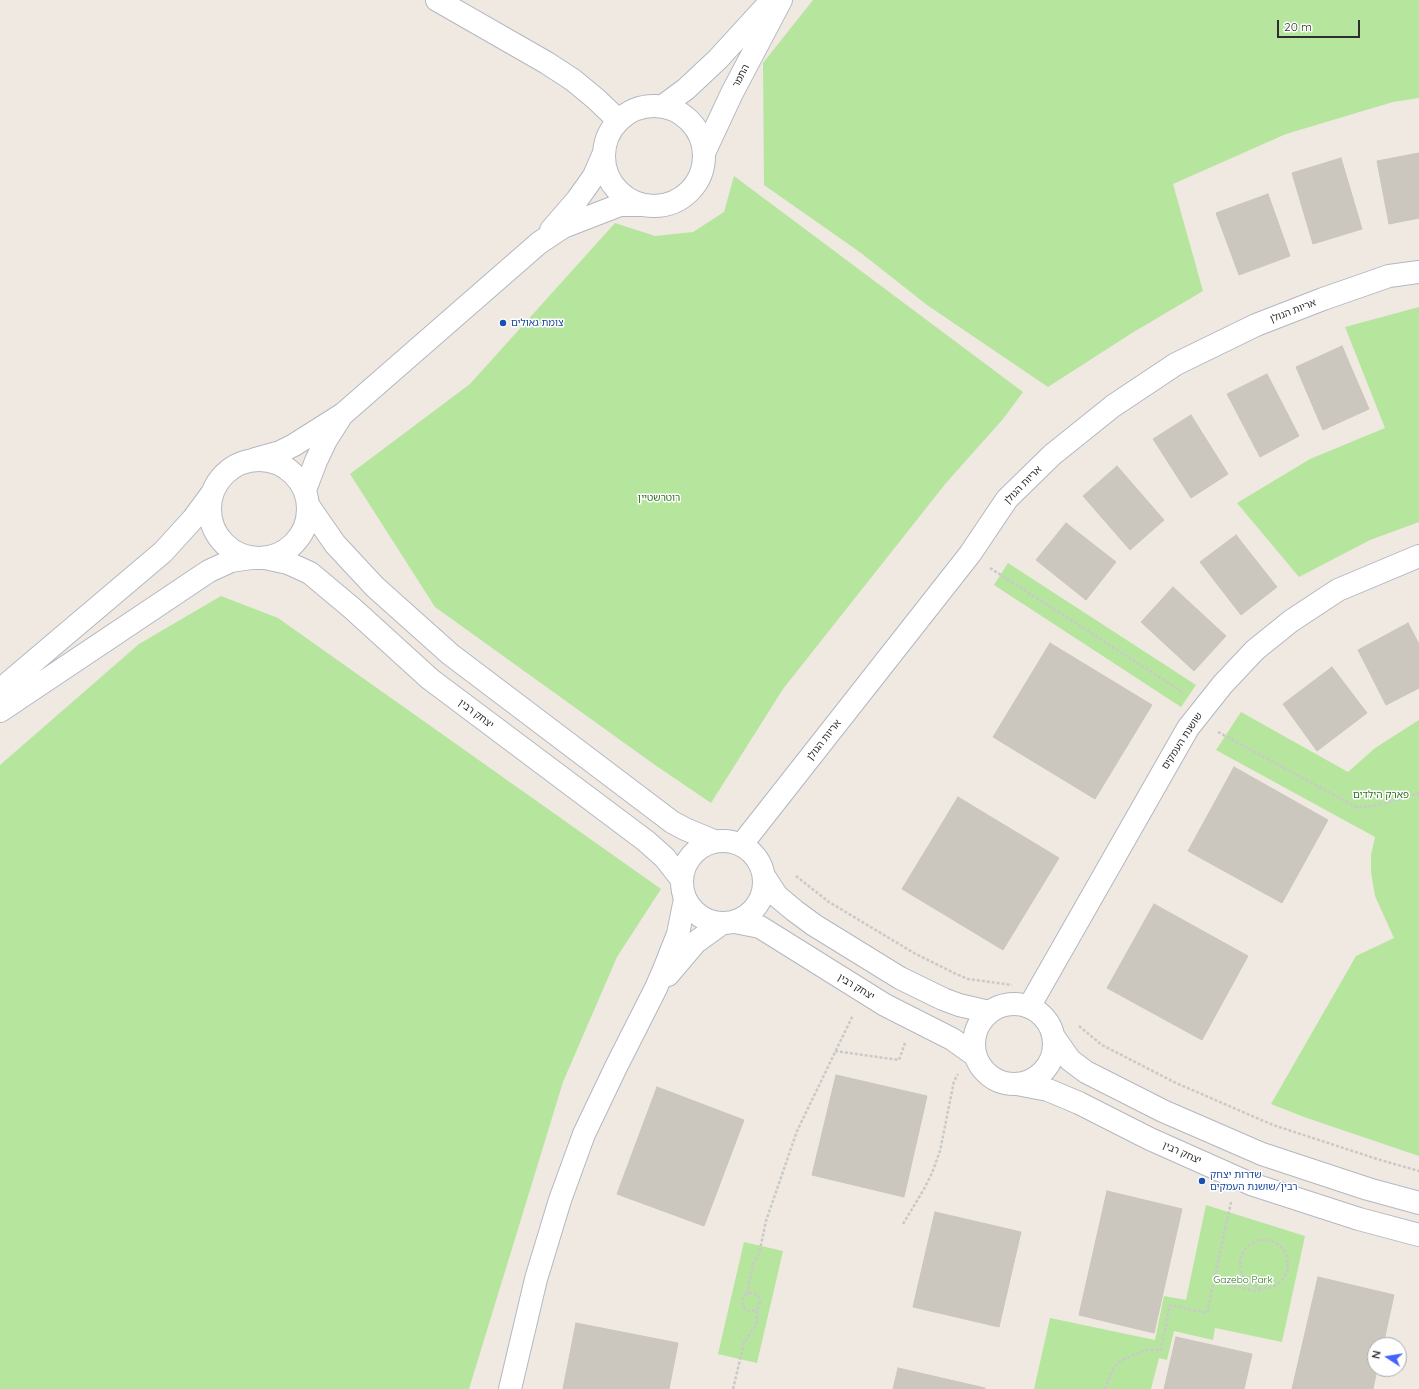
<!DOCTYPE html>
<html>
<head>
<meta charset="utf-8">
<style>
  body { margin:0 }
  #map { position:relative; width:1419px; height:1389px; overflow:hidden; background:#efe9e1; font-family:Quicksand,sans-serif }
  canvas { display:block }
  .north { position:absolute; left:1367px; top:1337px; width:40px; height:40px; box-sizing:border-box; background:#fff; border:1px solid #ababab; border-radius:50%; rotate:282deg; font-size:11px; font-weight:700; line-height:16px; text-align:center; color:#2e2e2e }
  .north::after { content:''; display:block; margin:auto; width:14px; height:18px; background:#4264fb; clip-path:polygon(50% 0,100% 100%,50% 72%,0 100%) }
  .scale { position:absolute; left:1277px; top:20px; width:83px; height:18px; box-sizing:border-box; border:2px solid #2e2e2e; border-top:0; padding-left:5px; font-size:12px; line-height:14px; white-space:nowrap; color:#2e2e2e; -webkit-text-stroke:3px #fff; paint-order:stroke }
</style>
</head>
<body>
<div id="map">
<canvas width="1419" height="1389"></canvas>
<div class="north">N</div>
<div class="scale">20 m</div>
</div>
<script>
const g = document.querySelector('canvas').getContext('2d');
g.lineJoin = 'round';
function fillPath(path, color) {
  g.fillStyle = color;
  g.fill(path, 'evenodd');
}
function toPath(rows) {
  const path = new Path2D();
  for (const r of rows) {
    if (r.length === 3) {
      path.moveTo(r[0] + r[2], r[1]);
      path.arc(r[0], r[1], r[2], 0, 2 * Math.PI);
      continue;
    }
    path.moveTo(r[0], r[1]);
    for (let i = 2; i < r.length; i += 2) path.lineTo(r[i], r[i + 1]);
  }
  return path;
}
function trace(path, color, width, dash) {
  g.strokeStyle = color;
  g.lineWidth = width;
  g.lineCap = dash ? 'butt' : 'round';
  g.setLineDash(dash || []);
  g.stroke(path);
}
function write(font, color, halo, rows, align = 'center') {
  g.font = font + ' Quicksand,"Noto Sans Hebrew",sans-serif';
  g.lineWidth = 3;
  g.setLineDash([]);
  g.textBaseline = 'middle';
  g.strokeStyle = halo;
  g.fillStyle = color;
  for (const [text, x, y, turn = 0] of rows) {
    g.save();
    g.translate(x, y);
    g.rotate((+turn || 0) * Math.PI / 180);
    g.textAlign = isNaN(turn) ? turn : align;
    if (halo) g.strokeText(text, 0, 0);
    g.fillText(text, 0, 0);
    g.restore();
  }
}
fillPath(toPath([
  [813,0,1419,0,1419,98,1393,102,1286,134,1173,184,1203,291,1132,333,1048,387,927,305,861,253,764,185,763,63],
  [734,176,1023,392,1003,419,946,483,783,689,711,803,655,765,435,607,350,474,470,384,615,223,655,236,693,232,724,212],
  [1419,307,1419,522,1370,540,1299,577,1237,503,1310,459,1385,428,1345,327],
  [1008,563,1196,685,1181,707,994,585],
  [221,596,278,618,661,889,617,957,563,1082,469,1389,0,1389,0,765,139,644],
  [1241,712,1348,772,1375,748,1419,720,1419,1156,1304,1117,1271,1104,1356,956,1394,938,1375,896,1371,872,1371,855,1375,837,1216,750],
  [1206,1205,1305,1236,1282,1342,1215,1328,1213,1340,1174,1331,1167,1360,1159,1358,1151,1389,1034,1389,1050,1318,1155,1340,1164,1296,1186,1300],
  [744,1242,783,1251,757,1363,718,1354]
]), '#b6e59e');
const building = toPath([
  [1419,153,1419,218,1389,224,1377,161,1419,153],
  [1341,158,1362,229,1313,244,1292,173,1341,158],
  [1268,194,1290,256,1239,275,1216,213,1268,194],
  [1342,346,1369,409,1323,430,1296,367,1342,346],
  [1267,374,1299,436,1260,457,1227,394,1267,374],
  [1191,415,1228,474,1191,498,1153,439,1191,415],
  [1117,466,1164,520,1130,550,1083,496,1117,466],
  [1066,523,1116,562,1086,600,1036,560,1066,523],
  [1236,535,1277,587,1241,615,1200,562,1236,535],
  [1173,587,1226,636,1194,671,1141,622,1173,587],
  [1408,623,1419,644,1419,688,1386,705,1358,650,1408,623],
  [1050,643,1152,705,1095,799,993,737,1050,643],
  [1332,667,1367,713,1317,751,1283,704,1332,667],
  [1234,767,1328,820,1282,903,1188,851,1234,767],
  [958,797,1059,858,1003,950,902,889,958,797],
  [1154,904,1248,956,1202,1040,1107,988,1154,904],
  [836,1075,927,1096,904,1197,812,1175,836,1075],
  [657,1087,744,1120,704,1226,617,1194,657,1087],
  [1107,1191,1182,1209,1154,1333,1079,1315,1107,1191],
  [935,1212,1021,1232,999,1327,913,1307,935,1212],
  [1318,1277,1394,1295,1383,1345,1375,1345,1375,1369,1377,1369,1373,1389,1292,1389,1318,1277],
  [576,1323,678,1343,669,1389,563,1389,576,1323],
  [1176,1337,1252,1354,1244,1389,1164,1389,1176,1337],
  [898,1368,985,1388,985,1389,893,1389,898,1368]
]);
fillPath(building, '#cbc7bf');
trace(building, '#cbc5ba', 1);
const minor = toPath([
  [742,844,970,554,1007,499,1052,455,1113,406,1176,364,1256,325,1323,299,1389,276,1419,272],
  [668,975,696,942,721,924],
  [1029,1007,1188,728,1223,684,1255,650,1291,621,1338,590,1419,556],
  [510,1389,536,1279,560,1200,584,1134,616,1067,656,988,665,967,678,934,685,899]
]);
const tertiary = toPath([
  [437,0,547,63,573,80,596,99,618,120]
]);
const secondary = toPath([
  [654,156,50],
  [663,106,686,89,718,59,771,1],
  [704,153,732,93,781,0],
  [551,230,577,200,594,176,604,153],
  [255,459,280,452,294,445,343,414,539,243,563,227,620,205,642,205],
  [259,509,49],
  [305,490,316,461,326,440,340,418],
  [308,505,335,544,375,587,450,654,672,822,685,829,714,841],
  [265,558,288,563,310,573,353,609,430,679,646,841,665,858,682,880],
  [0,690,163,552,193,519,213,492],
  [0,711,209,571,231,561,251,558],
  [723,882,41],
  [764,876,777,896,795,911,814,925,900,978,943,999,959,1005,989,1012],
  [735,922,760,927,885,1005,952,1039,976,1056],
  [1014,1044,40],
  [1054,1037,1070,1060,1086,1072,1163,1111,1262,1154,1368,1189,1419,1203],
  [1017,1084,1048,1090,1079,1103,1150,1139,1251,1184,1359,1219,1419,1235]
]);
trace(minor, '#b4b7c1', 24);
trace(tertiary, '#b4b7c1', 24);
trace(secondary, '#b4b7c1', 24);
trace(toPath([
  [990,568,1184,693],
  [1218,732,1358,808,1378,805,1419,793],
  [796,876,829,902,914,953,954,973,968,979,1012,985],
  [1079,1026,1102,1045,1176,1083,1273,1125,1377,1159,1419,1171],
  [835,1051,899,1060,905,1043],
  [903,1224,924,1189,932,1173,940,1151,954,1081,958,1074],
  [1264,1264,24],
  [1214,1281,1255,1291,1262,1289],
  [751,1302,9],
  [747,1294,753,1265,759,1254,766,1221,797,1131,853,1015],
  [733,1389,744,1343,756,1325,757,1315,756,1310],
  [1105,1389,1113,1369,1120,1361,1145,1350,1161,1350,1170,1305,1207,1313,1231,1202]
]), '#c9c9c9', 2.5, [3, 2]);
trace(minor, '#fff', 22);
trace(tertiary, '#fff', 22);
trace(secondary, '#fff', 22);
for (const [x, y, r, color] of [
  [503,323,4,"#1a4fb4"],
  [1202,1181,4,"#1a4fb4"]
]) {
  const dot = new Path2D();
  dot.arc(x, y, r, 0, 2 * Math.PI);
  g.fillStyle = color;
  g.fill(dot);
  trace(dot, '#fff', 1.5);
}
write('10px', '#2e2e2e', '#fff', [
  ["התמר",741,76,-63],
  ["אריות הגולן",1293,311,-21],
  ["אריות הגולן",1023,485,-46],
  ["יצחק רבין",476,714,37],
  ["אריות הגולן",824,740,-52],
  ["שושנת העמקים",1182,741,-57],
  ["יצחק רבין",856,987,31],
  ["יצחק רבין",1182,1153,24]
]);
write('10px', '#164399', '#fff', [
  ["צומת גאולים",511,323],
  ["שדרות יצחק",1210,1175],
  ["רבין/שושנת העמקים",1210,1187]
], 'left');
write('10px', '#2c6e1b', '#fff', [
  ["רוטרשטיין",659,498],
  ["פארק הילדים",1381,795],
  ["Gazebo Park",1243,1280]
]);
</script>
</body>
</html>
